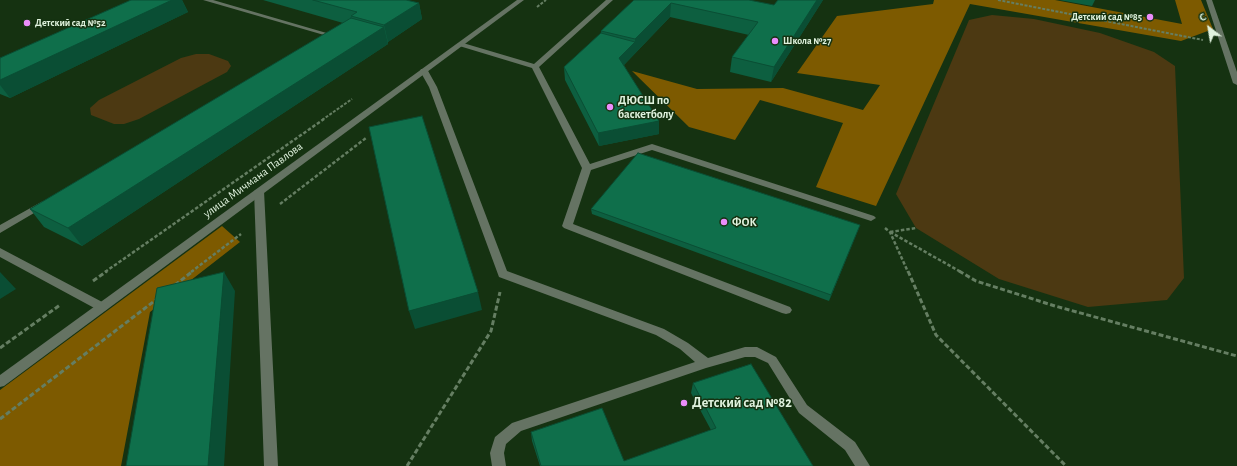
<!DOCTYPE html>
<html>
<head>
<meta charset="utf-8">
<style>
  body { margin:0 }
  #map { position:relative; width:1237px; height:466px; overflow:hidden; background:#153211; font-family:"Alegreya Sans",sans-serif }
  canvas { display:block }
  .north { position:absolute; left:1189px; top:8px; width:40px; height:40px; -webkit-text-stroke:3px #153211; paint-order:stroke; rotate:329deg; font-size:11px; font-weight:700; line-height:16px; text-align:center; color:#e0f2de }
  .north::after { content:''; display:block; margin:auto; width:14px; height:18px; background:#e0f2de; clip-path:polygon(50% 0,100% 100%,50% 72%,0 100%) }
</style>
</head>
<body>
<div id="map">
<canvas width="1237" height="466"></canvas>
<div class="north">С</div>
</div>
<script>
const g = document.querySelector('canvas').getContext('2d');
g.lineJoin = 'round';
function fillPath(path, color) {
  g.fillStyle = color;
  g.fill(path, 'evenodd');
}
function toPath(rows) {
  const path = new Path2D();
  for (const r of rows) {
    path.moveTo(r[0], r[1]);
    for (let i = 2; i < r.length; i += 2) path.lineTo(r[i], r[i + 1]);
  }
  return path;
}
function trace(path, color, width, dash) {
  g.strokeStyle = color;
  g.lineWidth = width;
  g.lineCap = dash ? 'butt' : 'round';
  g.setLineDash(dash || []);
  g.stroke(path);
}
function write(font, color, halo, rows, align = 'center') {
  g.font = font + ' "Alegreya Sans",sans-serif';
  g.lineWidth = 3;
  g.setLineDash([]);
  g.textBaseline = 'middle';
  g.strokeStyle = halo;
  g.fillStyle = color;
  for (const [text, x, y, turn = 0] of rows) {
    g.save();
    g.translate(x, y);
    g.rotate((+turn || 0) * Math.PI / 180);
    g.textAlign = isNaN(turn) ? turn : align;
    if (halo) g.strokeText(text, 0, 0);
    g.fillText(text, 0, 0);
    g.restore();
  }
}
fillPath(toPath([
  [992,15,1034,19,1100,33,1154,52,1175,66,1184,278,1167,300,1088,307,999,279,916,228,896,194,969,20],
  [196,54,209,54,228,61,231,66,227,72,139,119,124,124,114,124,91,115,90,108,99,100,181,58]
]), '#4c3912');
fillPath(toPath([
  [934,0,1055,0,1182,24,1175,0,1201,0,1213,29,1181,41,970,4,876,206,816,187,843,123,760,100,735,140,689,127,632,71,697,89,783,88,863,110,880,85,797,73,837,16,933,4],
  [222,226,240,242,150,312,121,466,0,466,0,390]
]), '#7d5a00');
trace(toPath([
  [998,0,1203,40],
  [537,7,546,0],
  [322,120,352,99]
]), '#657e62', 2, [3, 1.5]);
trace(toPath([
  [280,204,366,138],
  [885,228,890,232,908,272],
  [890,232,961,272],
  [890,232,916,228],
  [105,272,324,119],
  [191,272,241,234]
]), '#657e62', 2.5, [3.5, 2]);
trace(toPath([
  [908,271,936,335,1066,466],
  [959,271,976,281,1055,306,1237,356],
  [93,281,107,271],
  [175,285,193,271],
  [0,348,60,305],
  [0,419,157,299],
  [407,466,491,331,500,292]
]), '#657e62', 3, [5, 2.5]);
fillPath(toPath([
  [203,0,213,0,330,34,324,35,203,0],
  [606,0,613,0,539,67,590,164,652,144,874,216,876,218,871,221,868,220,652,150,591,170,573,224,790,307,792,310,790,313,786,314,782,313,564,228,562,226,582,168,532,68,456,45,463,43,534,64,606,0],
  [1206,0,1212,0,1237,72,1237,85,1233,83,1206,0],
  [421,69,427,69,437,87,507,271,664,329,688,343,708,358,745,347,757,347,776,357,807,405,855,442,870,466,855,466,845,450,799,413,768,363,755,357,745,357,706,368,521,431,506,444,504,453,506,466,492,466,490,453,495,437,512,423,695,362,680,349,656,335,499,277,429,87,420,71,421,69],
  [259,188,264,191,278,466,264,466,254,191,259,188],
  [43,201,46,202,48,204,46,206,0,233,0,225,43,201],
  [0,248,106,304,108,307,106,310,102,311,98,310,0,257,0,248]
]), '#657363');
fillPath(toPath([
  [517,0,524,0,4,386,0,387,0,375,517,0]
]), '#657363');
fillPath(toPath([
  [131,0,182,0,188,12,10,98,0,94,0,58],
  [263,0,406,0,419,3,422,19,388,42,388,44,82,246,44,227,30,209,343,23],
  [634,0,774,5,778,0,823,0,771,82,730,72,732,57,749,35,670,17,624,65,659,134,599,146,565,80,564,67,601,33,601,31],
  [1059,0,1095,0,1092,6],
  [591,209,860,225,829,301,592,214],
  [693,383,813,466,540,466,532,441,531,432,624,461,711,430,691,393]
]), '#0d5f40');
fillPath(toPath([
  [172,0,182,0,188,12,10,98,0,85,0,80],
  [817,0,823,0,771,82,774,67],
  [419,3,422,19,388,42,384,25],
  [671,3,670,17,619,70,619,58,635,42,635,39],
  [384,27,388,44,82,246,68,228],
  [659,121,659,134,599,146,598,133],
  [860,225,858,230,829,301,831,295],
  [0,272,16,289,0,299],
  [224,272,235,291,224,466,208,466],
  [478,292,482,310,415,329,409,311]
]), '#0a4e34');
const building = toPath([
  [131,0,172,0,0,80,0,58,131,0],
  [313,0,406,0,419,3,384,25,351,16,357,12,313,0],
  [634,0,749,0,774,5,778,0,817,0,774,67,732,57,758,22,671,3,635,39,601,31,634,0],
  [351,18,384,27,68,228,30,209,351,18],
  [601,33,635,42,619,58,659,121,598,133,564,67,601,33],
  [422,116,478,292,409,311,369,127,422,116],
  [638,153,860,225,831,295,591,209,638,153],
  [224,272,208,466,126,466,157,288,224,272],
  [751,364,813,466,541,466,531,432,602,408,624,461,716,428,693,383,751,364]
]);
fillPath(building, '#0f6f4b');
trace(building, '#0a4e34', 1);
for (const [x, y, r, color] of [
  [1150,17,4,"#eb8dfb"],
  [27,23,4,"#eb8dfb"],
  [775,41,4,"#eb8dfb"],
  [610,107,4,"#eb8dfb"],
  [724,222,4,"#eb8dfb"],
  [684,403,4,"#eb8dfb"]
]) {
  const dot = new Path2D();
  dot.arc(x, y, r, 0, 2 * Math.PI);
  g.fillStyle = color;
  g.fill(dot);
  trace(dot, '#153211', 1.5);
}
write('bold 10px', '#e0f2de', '#153211', [
  ["Детский сад №85",1142,17,"right"],
  ["Детский сад №52",35,23],
  ["Школа №27",783,41]
], 'left');
write('bold 12px', '#e0f2de', '#153211', [
  ["ДЮСШ по",618,100],
  ["баскетболу",618,114],
  ["ФОК",732,222]
], 'left');
write('12px', '#e0f2de', '#153211', [
  ["улица Мичмана Павлова",253,180,-36]
]);
write('bold 14px', '#e0f2de', '#153211', [
  ["Детский сад №82",692,403]
], 'left');
</script>
</body>
</html>
